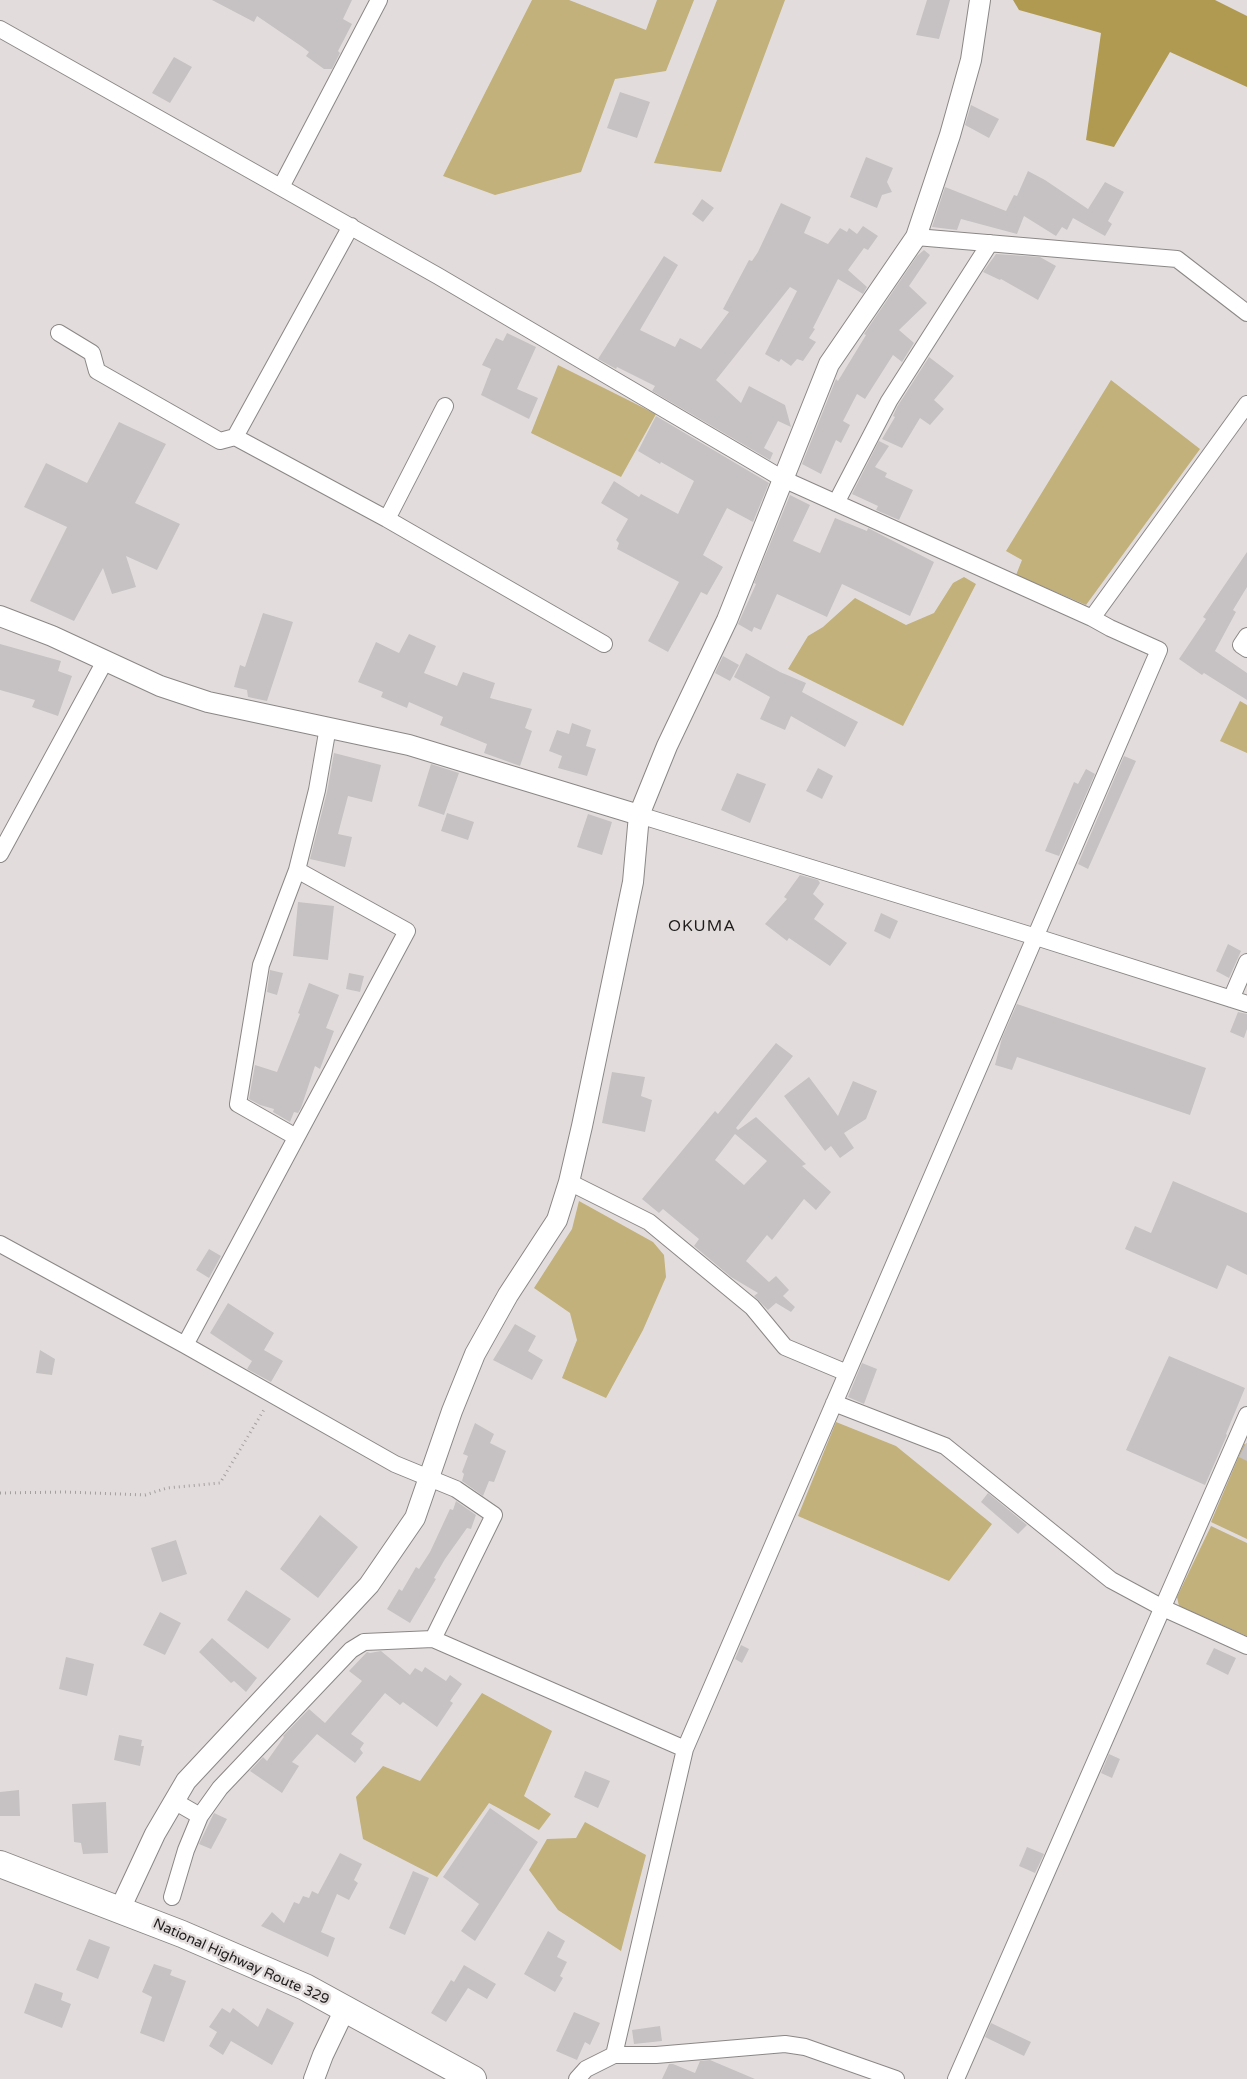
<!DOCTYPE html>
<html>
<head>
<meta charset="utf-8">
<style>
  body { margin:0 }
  canvas { display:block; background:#e2dddc }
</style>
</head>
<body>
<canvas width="1247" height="2079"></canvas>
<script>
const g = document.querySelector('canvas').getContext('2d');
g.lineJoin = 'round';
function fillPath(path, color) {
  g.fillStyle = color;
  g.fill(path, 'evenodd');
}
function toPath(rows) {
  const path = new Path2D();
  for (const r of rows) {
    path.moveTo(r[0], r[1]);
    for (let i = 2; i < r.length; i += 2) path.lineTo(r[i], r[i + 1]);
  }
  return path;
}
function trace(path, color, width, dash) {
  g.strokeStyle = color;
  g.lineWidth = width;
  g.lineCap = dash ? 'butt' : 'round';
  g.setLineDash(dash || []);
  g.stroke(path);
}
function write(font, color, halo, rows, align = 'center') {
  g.font = font + ' "Varela Round",sans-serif';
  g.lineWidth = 5;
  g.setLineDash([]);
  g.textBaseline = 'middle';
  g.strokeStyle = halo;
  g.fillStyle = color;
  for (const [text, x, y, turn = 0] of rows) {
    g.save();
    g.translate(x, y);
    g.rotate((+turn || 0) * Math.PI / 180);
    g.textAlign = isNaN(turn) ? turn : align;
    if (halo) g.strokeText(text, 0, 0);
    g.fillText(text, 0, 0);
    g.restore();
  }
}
fillPath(toPath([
  [532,0,569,0,646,30,657,0,694,0,666,71,615,79,581,172,495,195,443,176],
  [717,0,785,0,721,172,654,163],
  [558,365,656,414,621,477,531,433],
  [1111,380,1200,449,1086,605,1016,575,1022,560,1006,551],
  [964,577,976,584,903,726,788,669,808,636,823,627,855,598,906,625,934,613,953,583],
  [1240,701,1247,705,1247,753,1220,741],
  [579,1201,653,1242,664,1255,666,1277,643,1330,606,1398,562,1378,577,1340,570,1313,534,1288,572,1229],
  [836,1422,896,1446,992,1524,949,1581,798,1516],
  [1244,1444,1247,1445,1247,1539,1211,1522],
  [1211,1526,1247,1543,1247,1636,1179,1606,1177,1597],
  [482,1693,552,1731,524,1796,551,1814,539,1830,489,1803,437,1877,363,1839,356,1797,383,1766,420,1781],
  [585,1822,646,1855,621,1951,558,1910,529,1870,547,1839,576,1838]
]), '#c2b17a');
fillPath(toPath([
  [1013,0,1215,0,1247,16,1247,87,1170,52,1114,147,1086,140,1101,33,1019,10]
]), '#b09a52');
fillPath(toPath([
  [212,0,352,0,343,19,352,24,338,51,340,53,332,69,324,69,306,56,309,52,301,46,257,16,254,22],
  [927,0,950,0,939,39,916,35],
  [174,57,192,67,170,103,152,93],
  [620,92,650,102,637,138,607,128],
  [971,105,999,119,989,138,965,125],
  [866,157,893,168,887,182,892,192,882,195,877,208,850,197],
  [1028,171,1045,180,1088,209,1105,182,1124,192,1108,221,1112,224,1105,236,1073,218,1067,230,1062,227,1056,236,1024,216,1017,234,961,219,957,230,932,227,945,187,1006,211,1014,195,1017,196],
  [702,199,714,208,703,222,692,214],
  [781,203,811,217,804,233,828,244,840,228,847,232,849,228,857,234,863,226,878,236,868,250,864,248,848,270,867,287,863,294,838,279,813,328,815,329,809,338,816,342,803,361,797,359,791,366,781,359,779,362,765,354,797,291,790,287,716,380,741,403,749,386,785,405,791,427,778,421,764,448,773,453,770,460,652,391,655,386,617,367,616,369,598,359,664,256,678,265,640,330,675,347,680,338,701,349,729,312,723,309,749,260,752,261,758,252],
  [924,250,930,255,909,286,927,303,899,330,914,343,902,362,893,355,865,399,857,394,843,421,850,425,841,443,836,440,821,474,802,464,836,379,838,381,866,335,864,334,917,256],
  [996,254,1040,257,1056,266,1038,300,1001,279,1000,280,983,272],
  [507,333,536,347,517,389,538,398,529,419,481,395,491,369,482,365,496,338,503,341],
  [929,357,954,376,934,400,944,409,930,425,920,418,902,448,882,439,895,417,893,416,897,407],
  [656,416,769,483,753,522,727,508,703,555,723,567,707,595,701,592,668,652,648,641,679,582,617,549,619,543,616,540,628,519,601,503,614,481,639,497,641,494,678,514,694,481,661,462,660,464,638,451],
  [119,422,166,444,135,503,180,524,157,570,126,556,136,587,112,594,103,568,74,621,30,601,67,527,24,507,46,463,87,483],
  [879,441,889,446,875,467,887,473,885,477,913,490,899,520,876,510,878,506,852,494],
  [790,495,810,505,793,541,820,553,835,518,867,531,868,528,934,562,910,616,842,584,827,617,777,594,761,630,754,627,752,632,738,624,756,584,754,583],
  [1247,552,1247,587,1233,610,1236,612,1215,651,1247,673,1247,700,1204,673,1202,675,1179,659,1206,619,1203,617],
  [263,613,293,622,267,701,248,697,247,690,234,687,240,665,245,667],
  [409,634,436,646,424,673,457,686,463,672,495,683,490,698,532,709,525,728,532,731,520,766,484,753,487,744,440,725,443,717,409,702,407,708,381,697,383,692,358,682,376,642,399,653],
  [0,644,61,661,58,671,72,676,58,716,32,707,35,700,0,690],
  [746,653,780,672,806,683,802,692,858,722,845,747,791,716,785,730,760,719,770,697,734,677],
  [723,656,739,665,730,681,715,673],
  [572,723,591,730,586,746,596,749,587,776,558,768,562,756,549,751,557,730,569,734],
  [334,753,381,765,372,802,348,796,338,834,352,837,345,867,310,859,327,792],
  [1124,756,1136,761,1088,869,1078,864],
  [431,764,459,773,444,815,418,806],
  [818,768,833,776,822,799,806,791],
  [1086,769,1095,774,1059,856,1045,851,1074,782,1078,784],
  [737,773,766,784,750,823,721,810],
  [447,813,474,822,468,840,441,831],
  [588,814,612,822,602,855,577,847],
  [800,875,818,880,820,883,813,894,824,904,814,919,847,943,830,966,789,938,787,941,765,924,787,899,784,897],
  [298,902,334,906,328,960,293,956],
  [881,913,898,921,890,939,874,931],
  [1228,944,1241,951,1229,978,1216,971],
  [270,970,283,973,277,995,267,992],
  [349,973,364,976,360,992,346,989],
  [309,983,339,995,326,1028,334,1031,320,1069,315,1066,301,1108,298,1113,294,1112,290,1122,273,1112,274,1109,260,1105,249,1099,255,1065,277,1072,300,1014,298,1013],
  [1017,1004,1206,1068,1190,1115,1017,1057,1012,1070,995,1065,1002,1038],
  [1238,1012,1247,1014,1247,1029,1244,1038,1230,1032],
  [776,1043,793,1056,736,1128,738,1130,756,1117,806,1164,802,1166,831,1192,816,1210,804,1199,772,1240,767,1235,746,1261,769,1282,776,1276,789,1290,783,1296,795,1307,791,1312,776,1303,768,1310,754,1296,758,1293,731,1277,694,1246,699,1239,663,1209,659,1213,642,1199,715,1111,718,1114],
  [735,1134,767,1161,744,1185,715,1160],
  [612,1072,645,1077,641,1096,652,1100,645,1132,602,1123],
  [809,1077,838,1116,853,1081,877,1091,866,1119,844,1133,854,1148,840,1158,831,1146,825,1151,784,1096],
  [1173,1181,1247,1213,1247,1275,1227,1265,1217,1289,1125,1249,1135,1226,1151,1233],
  [209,1249,221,1256,209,1278,196,1270],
  [228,1303,274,1333,264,1350,283,1361,271,1382,247,1369,252,1361,210,1333],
  [515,1324,536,1336,528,1351,543,1360,532,1380,493,1360],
  [40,1350,55,1359,52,1375,36,1373],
  [1169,1356,1245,1388,1226,1434,1227,1435,1205,1485,1126,1450],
  [862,1363,877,1369,864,1404,848,1397],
  [475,1423,494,1434,490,1443,506,1451,494,1482,489,1481,483,1496,462,1481,464,1474,462,1472,468,1456,463,1454],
  [1246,1443,1247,1443,1247,1461,1239,1457],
  [988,1493,1027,1525,1018,1534,981,1502],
  [456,1501,476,1515,471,1529,467,1528,445,1559,434,1578,436,1579,410,1623,387,1609,399,1589,402,1591,416,1567,419,1569,430,1552,450,1509,453,1510],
  [320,1515,358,1547,318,1598,280,1569],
  [176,1540,187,1574,162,1582,151,1548],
  [246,1590,291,1619,268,1649,227,1620],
  [160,1612,181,1623,165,1655,143,1645],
  [212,1638,257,1678,246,1692,234,1681,231,1683,199,1652],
  [741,1645,749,1649,742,1663,735,1659],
  [1214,1648,1236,1658,1228,1675,1206,1664],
  [381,1651,410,1675,415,1668,422,1672,425,1667,446,1681,450,1675,462,1684,450,1701,453,1703,437,1727,403,1702,400,1705,385,1693,351,1734,364,1743,360,1749,363,1753,355,1763,317,1734,292,1762,299,1766,282,1793,250,1771,263,1757,267,1761,284,1737,283,1736,309,1709,325,1723,362,1681,349,1671,367,1652,370,1653],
  [66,1657,94,1664,87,1696,59,1689],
  [119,1735,142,1740,141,1746,144,1746,140,1766,114,1760],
  [1109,1754,1120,1759,1112,1778,1101,1773],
  [585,1771,610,1781,598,1808,574,1797],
  [19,1790,20,1816,0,1816,0,1792],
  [106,1802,108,1853,83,1854,81,1843,74,1842,72,1804],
  [490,1808,538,1842,475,1941,461,1931,479,1904,443,1877],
  [214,1813,227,1819,211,1849,199,1844],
  [1027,1847,1044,1854,1035,1873,1019,1866],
  [340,1853,362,1864,354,1880,358,1883,349,1900,337,1894,321,1932,335,1938,328,1957,261,1926,272,1912,284,1923,294,1902,299,1904,303,1896,309,1898,312,1891,318,1894],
  [413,1871,429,1878,405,1935,389,1928],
  [548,1931,565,1941,557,1957,567,1962,560,1976,563,1978,555,1992,524,1974],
  [89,1939,110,1947,98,1979,76,1970],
  [154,1964,172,1970,170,1975,186,1981,164,2042,140,2033,152,1997,142,1992],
  [464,1965,496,1984,487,1999,468,1988,446,2022,431,2013,451,1980,454,1982],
  [35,1983,63,1993,61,2000,71,2004,62,2028,24,2013],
  [222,2008,230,2013,233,2008,258,2027,267,2008,294,2023,272,2065,231,2041,223,2055,209,2046,217,2032,209,2027],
  [574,2012,600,2023,590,2045,585,2042,577,2060,556,2051],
  [991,2023,1031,2042,1024,2056,985,2037],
  [660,2026,662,2041,634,2044,632,2030],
  [710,2060,755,2079,662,2079,669,2064,673,2064,695,2073,700,2061]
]), '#c6c2c3');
const minor = toPath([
  [0,29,438,276,783,479,1092,618,1110,628,1159,650,685,1749,614,2055],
  [281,187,379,0],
  [351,226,235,437,387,519,604,644],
  [916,237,1177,259,1247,313],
  [59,333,92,353,97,371,220,441,235,437],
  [836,503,889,401,990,243],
  [387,519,445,406],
  [1092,618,1247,404],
  [1247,636,1241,645,1247,649],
  [639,815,1036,937,1247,1004],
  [0,854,105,661],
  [1231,999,1247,962],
  [296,1137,238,1104,261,965,297,870],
  [569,1182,649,1222,752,1307,785,1347,847,1373],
  [0,1244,185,1345,395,1464,456,1489,494,1515,433,1639],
  [185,1345,407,931,297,870,317,790,328,727],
  [834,1403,945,1446,1111,1580,1163,1608,1247,1646],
  [174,1801,200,1816],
  [172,1897,186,1850,200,1816,220,1788,351,1650,364,1642,433,1639,685,1749],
  [577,2079,586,2069,614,2055,656,2055,785,2044,805,2047,896,2079],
  [956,2079,1247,1415]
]);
const tertiary = toPath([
  [0,616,52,636,160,686,208,702,409,745,639,815],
  [120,1909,155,1834,186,1781,369,1585,415,1518,452,1411,475,1354,508,1295,557,1220,569,1182,582,1126,633,882,639,815,667,746,727,620,829,364,916,237,950,135,971,60,980,0],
  [314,2079,323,2055,345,2009]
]);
const trunk = toPath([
  [0,1864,182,1934,305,1987,473,2079]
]);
trace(minor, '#8b8787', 18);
trace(tertiary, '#8b8787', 22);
trace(trunk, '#8b8787', 28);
trace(toPath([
  [0,1493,66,1492,145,1495,167,1488,220,1483,265,1408]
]), '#a4a09f', 3, [1, 4]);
trace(minor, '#fff', 16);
trace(tertiary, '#fff', 20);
trace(trunk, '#fff', 26);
write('14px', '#1d1b1b', '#e2dddc', [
  ["National Highway Route 329",241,1962,24]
]);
g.letterSpacing = '1px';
write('16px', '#1d1b1b', '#e2dddc', [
  ["OKUMA",702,927]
]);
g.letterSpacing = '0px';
</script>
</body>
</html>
